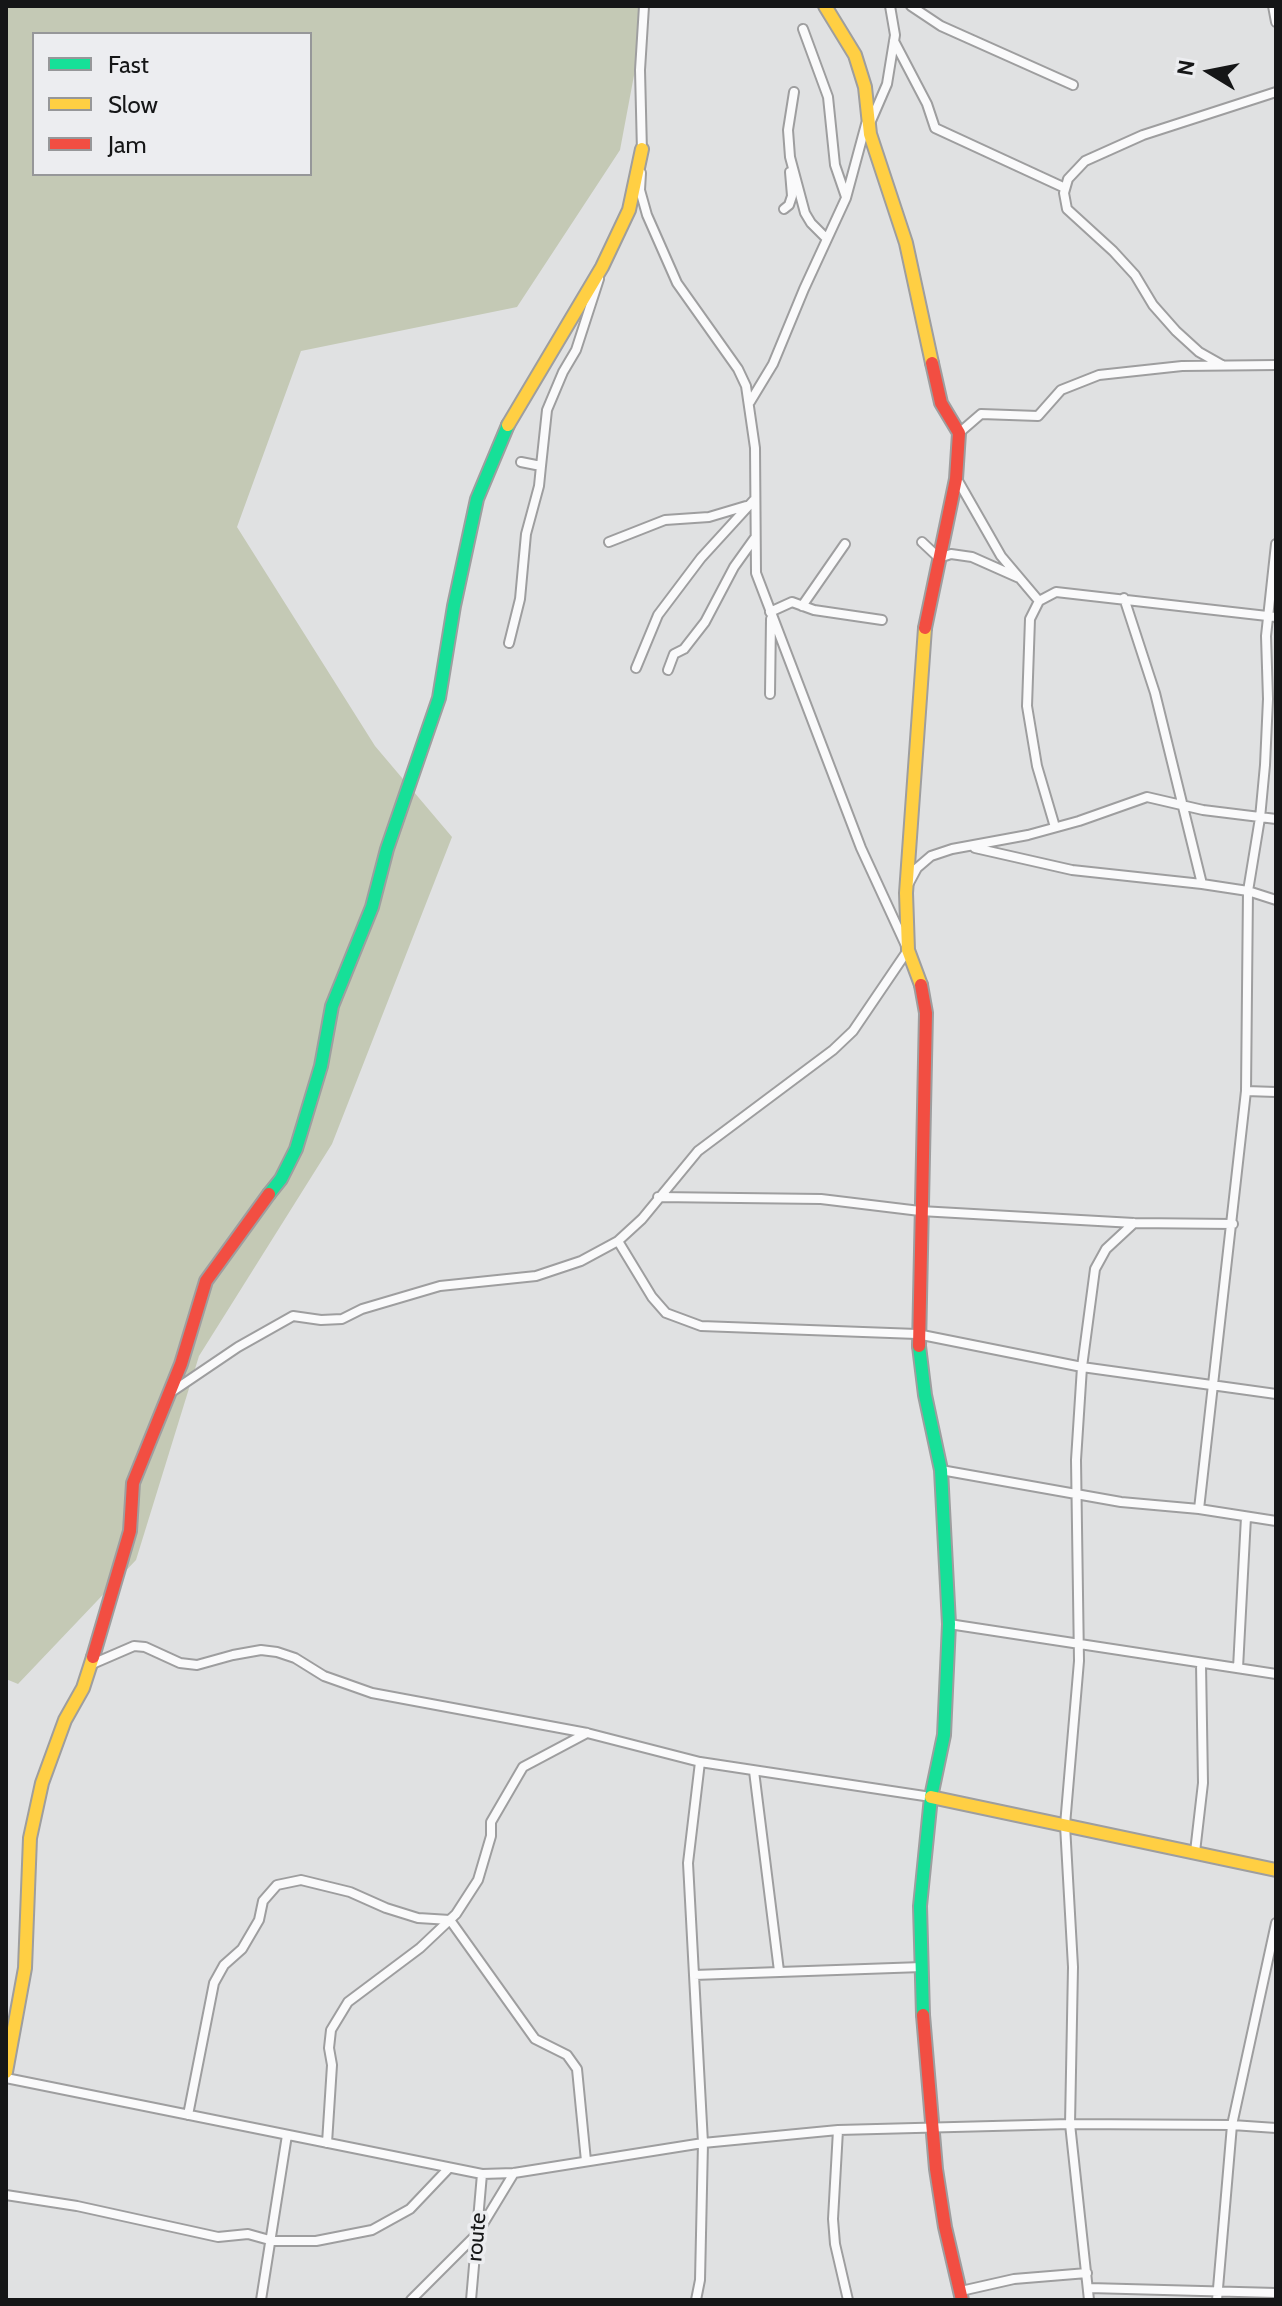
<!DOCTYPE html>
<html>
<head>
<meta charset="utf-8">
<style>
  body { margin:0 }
  #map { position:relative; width:1282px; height:2306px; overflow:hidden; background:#e0e1e2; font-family:Cabin,sans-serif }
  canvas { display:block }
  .frame { position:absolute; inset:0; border:8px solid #151617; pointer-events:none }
  .legend { position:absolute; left:32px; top:32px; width:280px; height:144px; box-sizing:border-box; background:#ecedf0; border:2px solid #969799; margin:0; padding:10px 14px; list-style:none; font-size:24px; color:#151617 }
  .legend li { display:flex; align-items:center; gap:16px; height:40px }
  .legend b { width:40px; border:2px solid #969799 }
  .north { position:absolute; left:1170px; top:32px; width:80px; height:80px; -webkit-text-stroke:6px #ecedf0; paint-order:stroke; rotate:280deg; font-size:22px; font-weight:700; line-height:32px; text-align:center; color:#151617 }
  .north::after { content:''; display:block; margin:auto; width:28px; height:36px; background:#151617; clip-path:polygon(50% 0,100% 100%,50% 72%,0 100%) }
</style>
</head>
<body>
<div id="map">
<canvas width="1282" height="2306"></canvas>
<div class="frame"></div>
<ul class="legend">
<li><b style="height:10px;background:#16e098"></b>Fast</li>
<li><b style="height:10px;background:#ffcf43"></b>Slow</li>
<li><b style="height:10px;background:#f24e42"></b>Jam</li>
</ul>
<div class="north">N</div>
</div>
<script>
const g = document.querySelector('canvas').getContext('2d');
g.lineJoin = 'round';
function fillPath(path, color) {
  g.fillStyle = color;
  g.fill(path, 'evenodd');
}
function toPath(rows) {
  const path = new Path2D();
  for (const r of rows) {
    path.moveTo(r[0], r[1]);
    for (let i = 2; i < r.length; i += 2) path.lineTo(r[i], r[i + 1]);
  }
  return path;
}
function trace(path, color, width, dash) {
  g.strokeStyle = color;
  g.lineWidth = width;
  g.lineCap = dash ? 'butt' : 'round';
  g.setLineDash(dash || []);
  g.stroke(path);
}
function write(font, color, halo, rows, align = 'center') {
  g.font = font + ' Cabin,sans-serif';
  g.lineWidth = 7;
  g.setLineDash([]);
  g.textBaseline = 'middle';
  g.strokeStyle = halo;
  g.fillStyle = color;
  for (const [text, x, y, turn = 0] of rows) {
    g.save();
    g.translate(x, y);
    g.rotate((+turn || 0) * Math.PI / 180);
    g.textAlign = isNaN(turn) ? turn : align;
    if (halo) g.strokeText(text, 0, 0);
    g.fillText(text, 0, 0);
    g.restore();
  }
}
fillPath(toPath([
  [6,6,647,6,620,150,517,307,301,351,237,527,375,746,452,837,332,1144,199,1356,136,1560,18,1684,6,1679],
  [34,34,310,34,310,174,34,174]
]), '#c4c9b5');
const street = toPath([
  [911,6,941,26,1073,85],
  [1273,6,1276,22],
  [803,29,828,97,835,165,846,197],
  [894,41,927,104,935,128,1065,188],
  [794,92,788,130,790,157,805,213,811,223,826,238],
  [871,121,887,84,895,35,890,6],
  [642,152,640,70,644,6],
  [784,209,789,205,792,196,790,172],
  [1222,365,1199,352,1176,331,1153,305,1135,275,1113,251,1067,209,1064,193,1068,179,1085,161,1143,135,1276,92],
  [750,402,773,364,804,289,846,198,866,124],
  [959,433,981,414,1038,416,1061,390,1099,375,1182,366,1276,365],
  [541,466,547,410,563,372,576,350,599,279],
  [957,479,1001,556,1039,601],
  [609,542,665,520,709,517,746,506],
  [922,542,939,558,951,554,972,557,1017,577],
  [1124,598,1155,693,1202,884],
  [802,606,845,544],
  [770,612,792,602,814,610,882,620],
  [509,643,520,599,526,534,539,486,541,466,521,462],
  [636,668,658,615,701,558,754,500],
  [668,670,674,654,684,649,705,622,734,567,754,539],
  [770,694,771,619],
  [1055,827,1037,766,1027,706,1030,619,1039,601,1056,592,1276,617],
  [975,848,1072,870,1202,884,1248,891,1276,900],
  [909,883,917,868,931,856,952,849,1028,835,1079,821,1147,797,1203,810,1276,819],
  [1246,1091,1276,1092],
  [658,1197,821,1199,920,1211,1134,1223,1233,1224],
  [618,1241,652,1297,666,1313,701,1326,917,1334,1082,1367,1276,1394],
  [170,1393,238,1347,293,1316,321,1320,342,1319,362,1309,440,1286,536,1276,581,1261,618,1241,642,1219,698,1151,833,1050,853,1031,908,950,861,848,756,573,755,448,746,386,738,369,677,283,647,215,640,190,641,173],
  [941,1470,1121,1502,1199,1509,1276,1521],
  [1199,1509,1246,1091,1248,891,1260,818,1265,765,1268,699,1266,636,1276,544],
  [949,1624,1276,1674],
  [90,1665,134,1646,145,1647,180,1663,197,1665,233,1655,261,1650,277,1652,295,1658,324,1676,372,1693,587,1733,700,1762,931,1797],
  [1238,1668,1246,1517],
  [754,1771,779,1971],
  [1195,1852,1203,1783,1201,1664],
  [694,1975,922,1967],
  [6,2078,482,2174,514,2173,703,2143,838,2130,1070,2124,1232,2125,1276,2128],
  [188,2115,214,1983,224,1965,242,1949,259,1920,263,1901,277,1885,301,1880,350,1892,386,1908,418,1918,450,1920,535,2039,567,2055,577,2069,586,2161],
  [838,2130,833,2219,835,2244,848,2300],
  [327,2143,332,2065,329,2048,331,2030,348,2002,420,1948,456,1914,478,1880,491,1836,491,1822,523,1767,587,1733],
  [6,2195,77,2206,218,2237,248,2234,273,2241,316,2241,372,2230,410,2209,448,2169],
  [1089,2288,1276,2293],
  [961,2291,1014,2279,1087,2273],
  [261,2300,287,2135],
  [411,2300,477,2234,514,2173],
  [471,2300,482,2174],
  [696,2300,700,2280,703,2143,688,1863,700,1762],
  [1089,2300,1070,2124,1073,1967,1065,1825,1079,1661,1076,1460,1082,1367,1095,1269,1106,1249,1134,1223],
  [1217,2300,1232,2125,1276,1923]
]);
const fast = toPath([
  [269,1194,281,1179,296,1149,321,1066,332,1006,372,907,387,849,439,698,454,606,477,499,508,425],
  [919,1346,925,1395,941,1470,949,1624,944,1735,931,1797,920,1906,923,2015]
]);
const slow = toPath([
  [825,6,855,55,865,87,870,134,906,243,932,363],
  [508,425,602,267,629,210,642,149],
  [921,985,908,950,906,893,925,628],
  [931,1797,1276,1870],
  [6,2072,25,1968,30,1838,42,1783,65,1720,83,1688,93,1657]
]);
const jam = toPath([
  [925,628,956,479,959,433,941,403,932,363],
  [919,1346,926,1013,921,985],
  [93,1657,130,1531,133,1483,181,1364,206,1281,269,1194],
  [923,2015,936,2169,945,2227,962,2300]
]);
trace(street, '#9e9e9f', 12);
trace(fast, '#9e9e9f', 16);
trace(slow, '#9e9e9f', 16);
trace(jam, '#9e9e9f', 16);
trace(street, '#fafafb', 8);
trace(fast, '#16e098', 12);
trace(slow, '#ffcf43', 12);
trace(jam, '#f24e42', 12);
write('22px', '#151617', '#ecedf0', [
  ["route",477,2237,-85]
]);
</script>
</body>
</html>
